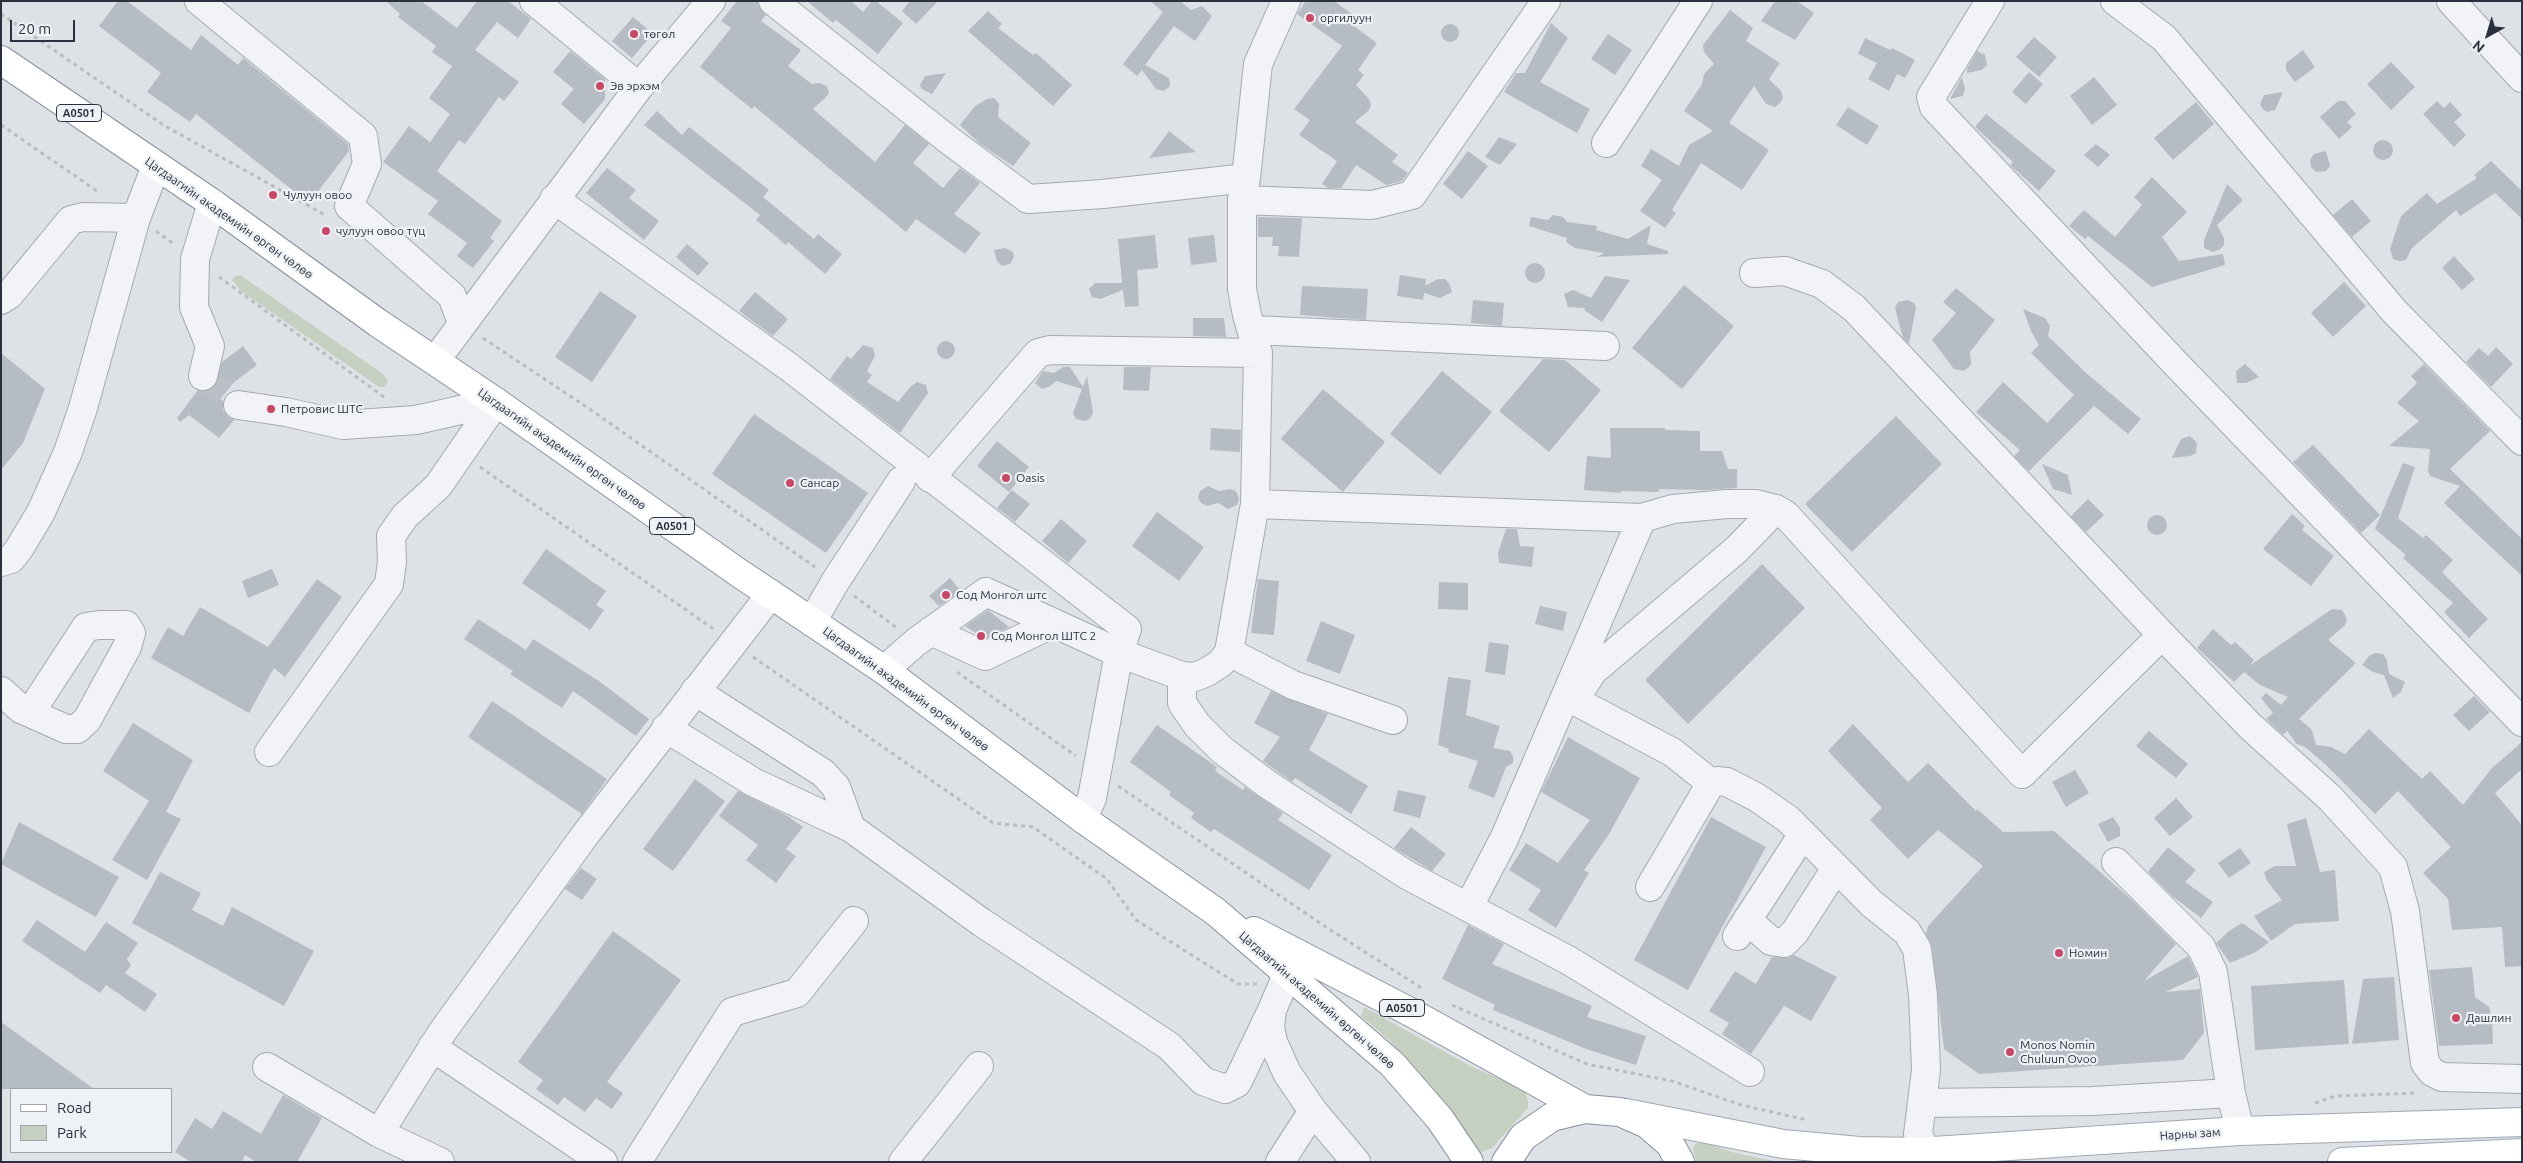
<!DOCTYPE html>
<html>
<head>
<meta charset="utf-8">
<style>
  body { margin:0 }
  #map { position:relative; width:2523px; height:1163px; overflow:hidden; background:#dee2e7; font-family:Ubuntu,sans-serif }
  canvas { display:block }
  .frame { position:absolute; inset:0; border:2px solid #28313d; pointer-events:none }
  .legend { position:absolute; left:10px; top:1088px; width:162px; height:65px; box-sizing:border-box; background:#eef1f5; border:1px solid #9fa4ab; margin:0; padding:6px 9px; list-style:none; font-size:15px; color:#28313d }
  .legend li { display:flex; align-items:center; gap:10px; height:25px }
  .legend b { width:25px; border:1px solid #9fa4ab }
  .north { position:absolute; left:2463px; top:10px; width:50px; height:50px; -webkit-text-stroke:4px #eef1f5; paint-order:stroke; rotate:219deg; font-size:14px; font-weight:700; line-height:20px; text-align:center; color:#28313d }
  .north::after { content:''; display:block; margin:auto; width:18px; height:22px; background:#28313d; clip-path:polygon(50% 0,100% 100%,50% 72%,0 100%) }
  .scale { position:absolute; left:10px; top:20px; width:65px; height:22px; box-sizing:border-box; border:2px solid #28313d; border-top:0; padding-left:6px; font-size:15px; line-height:18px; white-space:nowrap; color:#28313d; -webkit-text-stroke:4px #eef1f5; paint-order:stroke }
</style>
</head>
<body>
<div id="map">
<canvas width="2523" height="1163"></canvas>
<div class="frame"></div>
<ul class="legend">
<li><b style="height:6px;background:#fff"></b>Road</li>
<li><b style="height:14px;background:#c5d0c0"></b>Park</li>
</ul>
<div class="north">N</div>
<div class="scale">20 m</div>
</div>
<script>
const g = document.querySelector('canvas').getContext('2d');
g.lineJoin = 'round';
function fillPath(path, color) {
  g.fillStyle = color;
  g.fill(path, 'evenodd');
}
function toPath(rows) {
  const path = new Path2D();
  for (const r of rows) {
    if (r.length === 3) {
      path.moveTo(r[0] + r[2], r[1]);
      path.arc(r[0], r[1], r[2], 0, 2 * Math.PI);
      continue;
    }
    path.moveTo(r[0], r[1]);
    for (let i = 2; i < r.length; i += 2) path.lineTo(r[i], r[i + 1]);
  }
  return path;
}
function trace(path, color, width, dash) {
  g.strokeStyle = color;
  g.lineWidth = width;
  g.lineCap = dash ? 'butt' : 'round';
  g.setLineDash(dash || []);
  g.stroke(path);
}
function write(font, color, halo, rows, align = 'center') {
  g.font = font + ' Ubuntu,sans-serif';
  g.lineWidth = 4.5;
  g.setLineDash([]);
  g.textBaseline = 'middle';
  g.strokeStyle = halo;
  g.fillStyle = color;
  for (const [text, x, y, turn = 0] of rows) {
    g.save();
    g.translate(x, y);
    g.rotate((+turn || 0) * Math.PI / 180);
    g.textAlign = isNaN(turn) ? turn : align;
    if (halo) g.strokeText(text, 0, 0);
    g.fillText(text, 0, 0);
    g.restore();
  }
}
fillPath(toPath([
  [240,275,383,374,388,381,385,387,379,387,241,291,232,280,234,277],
  [1364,1007,1470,1066,1524,1089,1528,1100,1528,1108,1492,1148,1481,1152,1473,1148,1435,1090,1388,1039,1361,1016],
  [1699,1143,1710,1144,1731,1152,1778,1162,1696,1162,1693,1148,1695,1144]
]), '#c5d0c0');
fillPath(toPath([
  [118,1,127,1,191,50,201,35,238,65,243,58,348,144,349,151,309,203,196,114,190,122,147,92,161,73,99,26],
  [386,1,421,1,457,28,477,1,508,1,531,19,518,38,497,22,475,50,519,82,504,101,499,97,465,144,459,140,437,171,502,221,490,238,494,241,473,268,457,256,467,243,428,214,438,201,383,162,409,126,430,142,450,114,429,98,452,66,432,52,436,46,398,17,400,14],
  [737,1,758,1,759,7,766,15,761,21,801,50,788,66,812,84,819,83,827,86,829,93,826,97,813,109,875,162,905,125,929,144,913,163,943,188,960,168,980,183,954,214,981,233,965,254,916,219,906,232,754,106,752,109,700,67,731,28,721,21],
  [807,1,851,1,863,12,872,1,876,1,903,23,878,54,836,20,833,23],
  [910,1,938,1,916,24,902,11],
  [1150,1,1180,1,1191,10,1202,6,1212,16,1195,41,1174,26,1145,65,1169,78,1170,86,1164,91,1156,89,1142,70,1137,76,1123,64,1163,12],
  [1306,1,1334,1,1352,14,1347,21,1377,43,1358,70,1364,75,1356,85,1369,99,1371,105,1369,110,1355,122,1398,155,1392,162,1408,173,1402,181,1386,185,1356,165,1341,188,1328,188,1322,184,1337,161,1299,135,1310,120,1294,109,1342,46,1297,14],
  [1775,1,1797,1,1814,13,1795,40,1761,21],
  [1730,10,1753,28,1746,41,1780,63,1769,79,1781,91,1783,98,1780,103,1775,107,1766,104,1754,86,1729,123,1769,150,1742,190,1701,163,1672,210,1676,213,1665,228,1640,211,1662,180,1641,166,1651,149,1679,166,1689,145,1713,131,1684,111,1702,84,1704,74,1714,64,1704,52,1703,45],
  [988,11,1002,24,998,28,1033,55,1036,53,1072,85,1053,106,968,31],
  [633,17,653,34,632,58,612,41],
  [1551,23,1568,38,1540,82,1590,109,1577,133,1504,92,1516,73,1525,73],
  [1450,33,9],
  [1608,34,1632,50,1615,75,1591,59],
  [2034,37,2057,57,2039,77,2016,57],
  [1865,38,1890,50,1892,48,1915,60,1905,78,1897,74,1889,91,1868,79,1877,63,1858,54],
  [2303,50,2315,67,2295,82,2286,70,2286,63],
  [570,51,605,79,605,99,584,124,561,104,574,89,553,72],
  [1977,51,1985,55,1987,65,1982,70,1967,73,1967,69],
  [2391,62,2415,87,2391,110,2367,84],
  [2029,72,2043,84,2026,104,2012,92],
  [946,73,932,94,922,89,920,85,925,76],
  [1962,77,1965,89,1963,96,1950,99],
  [2094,77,2117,105,2092,125,2070,96],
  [2283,92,2275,110,2267,112,2262,108,2260,104,2264,95],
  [994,98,999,104,998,117,1031,143,1013,166,980,144,960,125,975,106,987,99],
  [2338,101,2345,101,2356,114,2347,122,2352,127,2339,139,2320,117],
  [2437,101,2444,108,2450,102,2462,115,2454,122,2466,135,2454,147,2423,114],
  [2196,102,2214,124,2173,160,2154,138],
  [1848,107,1879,126,1867,145,1836,125],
  [657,111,682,135,689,127,769,190,763,197,814,239,818,234,842,254,825,274,788,242,786,245,756,220,760,215,644,125],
  [1986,114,2056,171,2039,191,2010,165,2013,162,1975,127],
  [1169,131,1196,152,1149,158],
  [1499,137,1517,144,1500,165,1485,157],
  [2383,150,10],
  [2096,144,2110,155,2098,167,2084,155],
  [1468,151,1488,166,1462,199,1443,184],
  [2326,151,2330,166,2326,171,2316,172,2311,167,2310,160,2314,154],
  [2491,161,2522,191,2522,219,2495,193,2460,216,2456,210,2411,249,2406,260,2400,261,2393,259,2390,249,2401,216,2427,193,2437,204,2477,178,2474,175],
  [607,168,636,190,629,198,659,221,644,240,586,193],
  [2152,177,2187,212,2162,237,2179,261,2223,254,2225,265,2152,287,2088,236,2085,239,2069,226,2084,210,2115,237,2142,205,2134,197],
  [2227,184,2243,200,2217,225,2224,238,2224,245,2219,250,2213,252,2204,248,2204,240],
  [2352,199,2371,221,2352,237,2333,215],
  [1553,215,1563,217,1567,222,1597,226,1596,230,1628,239,1651,225,1647,244,1668,251,1668,254,1597,257,1604,253,1575,248,1566,242,1567,238,1529,226,1531,217,1548,220],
  [1258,217,1302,218,1299,257,1278,256,1279,246,1272,246,1273,237,1258,237],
  [1155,235,1158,268,1137,270,1138,284,1140,284,1138,285,1139,306,1125,307,1123,290,1100,299,1092,297,1089,289,1095,283,1122,283,1118,239],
  [1214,235,1217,262,1191,265,1188,238],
  [687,244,709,263,698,276,676,257],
  [1005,248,1013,252,1014,257,1010,264,1002,266,997,261,994,250],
  [2454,256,2475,279,2462,290,2442,268],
  [1535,273,10],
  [1400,275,1426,279,1425,286,1438,279,1445,279,1449,283,1452,292,1440,298,1424,293,1423,300,1397,296],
  [1605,276,1630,280,1602,322,1584,310,1585,308,1568,307,1564,294,1573,290,1591,298],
  [2344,282,2366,306,2333,337,2311,313],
  [1684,285,1734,326,1682,389,1632,348],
  [1302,286,1368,289,1366,320,1300,315],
  [1956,288,1995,320,1970,352,1971,365,1964,371,1954,369,1932,340,1956,313,1943,302],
  [600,291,637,316,592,382,555,357],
  [755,292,788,319,773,336,739,311],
  [1473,300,1504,303,1502,326,1471,323],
  [1908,300,1914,303,1916,308,1909,344,1903,338,1895,308,1898,302],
  [2023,309,2045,318,2050,326,2048,336,2086,373,2141,419,2128,434,2094,406,2029,471,2014,456,2020,450,1976,412,2003,382,2047,423,2074,395,2031,353,2039,345,2031,331],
  [1193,318,1224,318,1226,337,1193,336],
  [946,350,9],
  [863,345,873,348,875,356,867,371,872,375,867,382,898,402,910,387,917,382,926,385,928,393,900,433,830,379,847,356,851,359],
  [243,346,257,365,216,396,223,401,223,410,228,417,234,420,219,438,189,415,180,422,177,418,198,390,207,391,214,387,222,362],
  [2496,347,2513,364,2491,387,2466,362,2479,348,2488,356],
  [1,353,45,389,23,443,1,470],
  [1543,359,1565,360,1601,390,1549,452,1499,411],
  [2245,364,2259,377,2246,383,2237,383,2236,371],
  [2424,364,2490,431,2450,469,2522,539,2522,576,2444,503,2460,486,2430,476,2428,471,2430,449,2389,446,2419,421,2397,403,2417,383,2411,376],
  [1063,367,1070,367,1083,387,1087,376,1093,412,1091,418,1085,421,1076,419,1073,413,1082,389,1056,381,1049,387,1042,389,1035,383,1043,371,1054,373],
  [1124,367,1151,367,1149,391,1123,390],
  [1442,371,1492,412,1440,475,1390,434],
  [1323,389,1385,442,1343,492,1281,439],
  [754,414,868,493,826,553,712,474],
  [1896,416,1942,464,1852,552,1805,504],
  [1211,428,1241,430,1240,452,1210,450],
  [1610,428,1665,428,1665,430,1700,431,1700,451,1722,451,1728,469,1737,469,1737,488,1705,490,1659,489,1659,492,1621,491,1621,493,1584,490,1587,456,1611,458],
  [2190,436,2197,443,2196,453,2190,456,2172,458,2181,439],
  [997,441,1029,467,1009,492,977,466],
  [2313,445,2380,515,2361,533,2293,462],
  [2403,463,2415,467,2398,518,2423,538,2426,535,2453,560,2442,572,2488,619,2469,638,2444,612,2453,603,2403,558,2406,555,2375,529],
  [2042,464,2068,475,2072,495,2053,489],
  [1208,486,1219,491,1230,489,1236,491,1239,499,1237,505,1228,509,1218,503,1207,506,1201,503,1198,498,1200,491],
  [1012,490,1030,504,1015,522,997,508],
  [2088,499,2104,515,2086,532,2071,516],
  [1157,512,1204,547,1179,581,1132,546],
  [2292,514,2305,526,2302,530,2334,556,2311,586,2263,549],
  [2157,525,10],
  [1061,519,1087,541,1068,563,1042,541],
  [1506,529,1517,529,1520,546,1534,547,1532,567,1499,563,1498,553],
  [546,549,606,591,596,605,604,610,590,630,522,583],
  [1762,564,1805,608,1688,724,1645,680],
  [272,569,279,585,248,598,242,581],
  [950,578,961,591,939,606,929,596],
  [317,579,342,597,285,677,274,668,249,713,151,658,168,627,183,636,200,607,268,647],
  [1258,579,1279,581,1274,635,1251,633],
  [1439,582,1468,583,1468,610,1438,609],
  [1540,606,1567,612,1563,631,1535,624],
  [2332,609,2342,610,2347,619,2345,625,2328,640,2356,663,2299,719,2312,730,2316,745,2331,747,2345,754,2369,729,2422,779,2430,771,2463,805,2492,768,2522,742,2522,769,2495,793,2522,825,2522,966,2505,967,2502,927,2452,930,2448,899,2423,873,2451,847,2398,791,2375,814,2325,764,2305,747,2297,744,2287,731,2283,735,2266,719,2273,713,2261,698,2266,693,2281,705,2288,697,2260,685,2244,672,2234,682,2197,648,2213,629,2231,645,2235,642,2254,660,2249,666],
  [988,610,1009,627,985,639,965,626],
  [478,619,526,650,533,639,599,681,649,719,636,736,573,691,562,708,510,674,513,671,464,639],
  [1321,621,1355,635,1340,674,1306,661],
  [1489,642,1509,645,1505,675,1485,672],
  [2376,653,2383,654,2387,660,2389,674,2405,682,2401,692,2393,698,2384,675,2373,672,2362,665,2370,655],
  [1448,677,1471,680,1466,715,1500,726,1493,748,1510,751,1513,756,1513,763,1506,767,1494,798,1468,788,1478,761,1448,752,1449,749,1438,745],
  [1271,691,1328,714,1309,750,1368,786,1351,814,1295,778,1292,782,1263,761,1280,737,1254,723],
  [2474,696,2490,712,2469,731,2453,715],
  [492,701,607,779,582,814,468,737],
  [133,723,193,760,166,812,181,819,147,880,112,860,149,801,103,771],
  [1853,724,1908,782,1928,763,1976,811,1977,809,2003,832,2054,831,2134,902,2176,944,2144,981,2188,956,2198,977,2165,992,2200,989,2204,1033,2183,1060,1979,1074,1944,1049,1932,947,1926,934,1928,926,1983,866,1938,830,1908,859,1870,820,1882,808,1828,751],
  [1157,725,1217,767,1215,771,1243,790,1245,787,1283,813,1278,820,1332,855,1309,890,1214,829,1211,832,1191,818,1194,813,1169,795,1171,792,1130,762],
  [2149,731,2188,764,2176,778,2136,746],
  [1568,737,1640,778,1609,834,1584,870,1589,873,1556,928,1528,910,1541,890,1509,870,1526,843,1558,863,1590,820,1541,792],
  [2075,770,2089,793,2066,807,2052,782],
  [695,779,725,801,673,871,643,849],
  [1398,790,1426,796,1420,818,1393,811],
  [738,791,786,815,803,827,786,849,796,856,776,883,746,860,758,845,719,816],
  [2176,798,2193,817,2170,836,2154,818],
  [1711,817,1766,847,1688,990,1634,960],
  [2113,817,2120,828,2120,836,2108,842,2098,824],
  [2306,818,2320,872,2335,870,2339,921,2295,924,2271,941,2254,916,2282,900,2267,881,2264,872,2275,866,2296,866,2287,824],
  [19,822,119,877,96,917,1,864],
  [1411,827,1446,854,1432,871,1394,848],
  [2168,847,2196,870,2185,882,2213,902,2201,918,2171,895,2148,872],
  [2240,848,2251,863,2229,878,2218,863],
  [581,868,597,879,582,900,565,889],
  [160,872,201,893,192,910,223,926,232,907,314,951,284,1006,132,923],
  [37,920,85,952,106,922,138,943,127,959,131,965,125,973,157,994,145,1012,106,985,100,993,22,941],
  [2242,923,2269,942,2256,952,2230,963,2216,943,2229,931],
  [1468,925,1504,944,1492,964,1592,1006,1587,1017,1646,1036,1636,1065,1586,1049,1493,1010,1495,1005,1442,979],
  [613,931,681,980,607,1082,623,1093,612,1109,596,1098,585,1112,564,1097,558,1105,536,1089,543,1080,518,1062],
  [1794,955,1837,977,1811,1021,1784,1006,1751,1054,1722,1034,1729,1023,1709,1011,1735,971,1756,984,1772,957,1788,958],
  [2472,967,2475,997,2489,1007,2492,1018,2493,1044,2439,1046,2429,970],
  [2394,977,2399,1040,2352,1044,2363,979],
  [2344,980,2349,1044,2255,1050,2251,986],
  [1,1022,94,1089,1,1089],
  [283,1095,322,1118,297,1162,256,1162,245,1155,242,1162,191,1162,175,1152,195,1118,212,1129,223,1111,261,1134]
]), '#b6bcc3');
trace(toPath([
  [203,376,238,405]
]), '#babfc5', 28, [28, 14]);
const minor = toPath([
  [199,1,363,136,367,164,349,206,452,296,462,323],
  [534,1,639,87],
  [773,1,950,141,1028,199,1103,194,1246,178],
  [1990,1,1931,97,1934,107,2177,365,2522,722],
  [2115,1,2164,38,2394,311,2522,441],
  [2451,1,2522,78],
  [1606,143,1698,1],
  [554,199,789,367,1127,629,1119,653,1092,798,1083,819],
  [1242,200,1372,205,1412,195,1546,1],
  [1754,273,1785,271,1822,284,1854,308,2162,635,2250,726,2330,798,2393,867,2405,911,2425,1063,2432,1072,2442,1077,2522,1079],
  [1,300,9,295,71,220,83,217,136,218],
  [1253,330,1605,346],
  [435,361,639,87,711,1],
  [203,376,210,346,194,307,195,259,212,203],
  [238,405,286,412,343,425,416,420,496,402],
  [930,478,1038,353,1050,350,1258,353],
  [1255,504,1642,518,1504,839,1469,906],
  [1642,518,1673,509,1727,504,1756,504,1776,509,1786,515,2022,774,2162,635],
  [1,562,11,559,19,549,41,512,68,452,83,408,136,218,156,166],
  [812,622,835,582,901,481],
  [931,631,985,656,1054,623],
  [1229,652,1293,685,1393,720],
  [884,670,916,642,986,592,1119,653,1182,676,1195,677,1207,672,1221,663,1229,652,1255,504,1258,353,1247,315,1242,289,1242,200,1246,178,1258,64,1286,1],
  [1182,676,1182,703,1197,725,1222,750,1267,784,1407,875,1568,960,1750,1072],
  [1,691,21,709,66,729,77,729,87,720,127,647,131,633,126,625,99,625,86,627,30,713],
  [695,691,823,773,836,787,851,828],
  [1566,696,1672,752,1711,783],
  [1577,696,1593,671,1736,550,1776,509],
  [666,728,753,782,851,828,981,922,1169,1046,1203,1081,1225,1089,1237,1083,1272,1010],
  [269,752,389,584,392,562,391,536,405,516,438,486,496,402],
  [2116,862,2201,947,2213,972,2231,1093,2240,1131],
  [1650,887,1711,783,1717,781,1727,782,1756,797,1788,819,1871,903,1907,932,1917,949,1923,995,1926,1070,1918,1134,1926,1152],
  [1747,920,1771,941,1784,943,1795,932,1836,868],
  [1737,936,1803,834],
  [1287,975,1272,1010,1270,1026,1273,1042,1287,1073,1313,1111,1356,1162],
  [432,1047,603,1162],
  [267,1067,379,1133,440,1162],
  [1922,1103,2093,1101,2231,1093],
  [379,1133,443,1031,585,835,771,594],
  [637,1162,732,1012,797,993,854,921],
  [903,1162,979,1066],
  [1280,1162,1313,1111]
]);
const major = toPath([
  [1626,1113,1783,1144,1859,1151,1918,1152,2240,1131,2522,1122],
  [2342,1162,2522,1153]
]);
const highway = toPath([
  [1,60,212,203,378,323,496,402,739,573,884,670,1083,819,1216,912,1392,1064,1440,1119,1469,1162],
  [1254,931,1412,1013,1585,1109],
  [1506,1162,1523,1137,1552,1117,1585,1109,1620,1112,1647,1124,1670,1144,1680,1162]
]);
trace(minor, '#a4a9b1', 30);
trace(major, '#9ea8b2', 30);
trace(highway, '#87919d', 30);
trace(toPath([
  [1,14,165,126,327,216],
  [1,125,100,193],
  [156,231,174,244],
  [219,277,384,397],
  [483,338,591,410,815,567],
  [480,467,715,630],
  [854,596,897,628],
  [753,657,993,823,1033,827,1107,879,1136,920,1238,984,1258,984],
  [957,672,1076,756],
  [1118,786,1326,927,1423,989],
  [1452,1005,1587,1064,1672,1081,1741,1105,1807,1120],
  [2315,1103,2335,1096,2418,1093]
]), '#b9bdc2', 3, [4, 4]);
trace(minor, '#f1f3f6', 28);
trace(major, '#fff', 28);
trace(highway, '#fff', 28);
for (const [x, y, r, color] of [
  [1310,18,5,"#c64965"],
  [634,34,5,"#c64965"],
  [600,86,5,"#c64965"],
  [273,195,5,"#c64965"],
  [326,231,5,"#c64965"],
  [271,409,5,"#c64965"],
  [1006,478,5,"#c64965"],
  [790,483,5,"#c64965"],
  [946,595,5,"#c64965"],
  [981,636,5,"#c64965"],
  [2059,953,5,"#c64965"],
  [2456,1018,5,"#c64965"],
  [2010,1052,5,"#c64965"]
]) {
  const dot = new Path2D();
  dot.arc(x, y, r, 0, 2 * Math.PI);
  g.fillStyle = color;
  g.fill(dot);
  trace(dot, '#eef1f5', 2);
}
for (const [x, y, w] of [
  [79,113,45],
  [672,526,45],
  [1402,1008,45]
]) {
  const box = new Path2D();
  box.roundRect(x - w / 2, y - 8.5, w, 17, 4);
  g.fillStyle = '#eef1f5';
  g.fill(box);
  trace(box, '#28313d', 1);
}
write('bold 11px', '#28313d', null, [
  ["A0501",79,113],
  ["A0501",672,526],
  ["A0501",1402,1008]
]);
write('12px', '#28313d', '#eef1f5', [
  ["оргилуун",1320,18],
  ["төгөл",644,34],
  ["Эв эрхэм",610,86],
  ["Чулуун овоо",283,195],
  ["чулуун овоо түц",336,231],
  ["Петровис ШТС",281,409],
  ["Oasis",1016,478],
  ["Сансар",800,483],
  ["Сод Монгол штс",956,595],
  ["Сод Монгол ШТС 2",991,636],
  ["Номин",2069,953],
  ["Дашлин",2466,1018],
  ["Monos Nomin",2020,1045],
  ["Chuluun Ovoo",2020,1059]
], 'left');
write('12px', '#28313d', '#eef1f5', [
  ["Цагдаагийн академийн өргөн чөлөө",229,218,35],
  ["Цагдаагийн академийн өргөн чөлөө",562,449,35],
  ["Цагдаагийн академийн өргөн чөлөө",906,689,36],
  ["Цагдаагийн академийн өргөн чөлөө",1317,1000,41],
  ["Нарны зам",2190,1134,-4]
]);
</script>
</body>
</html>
